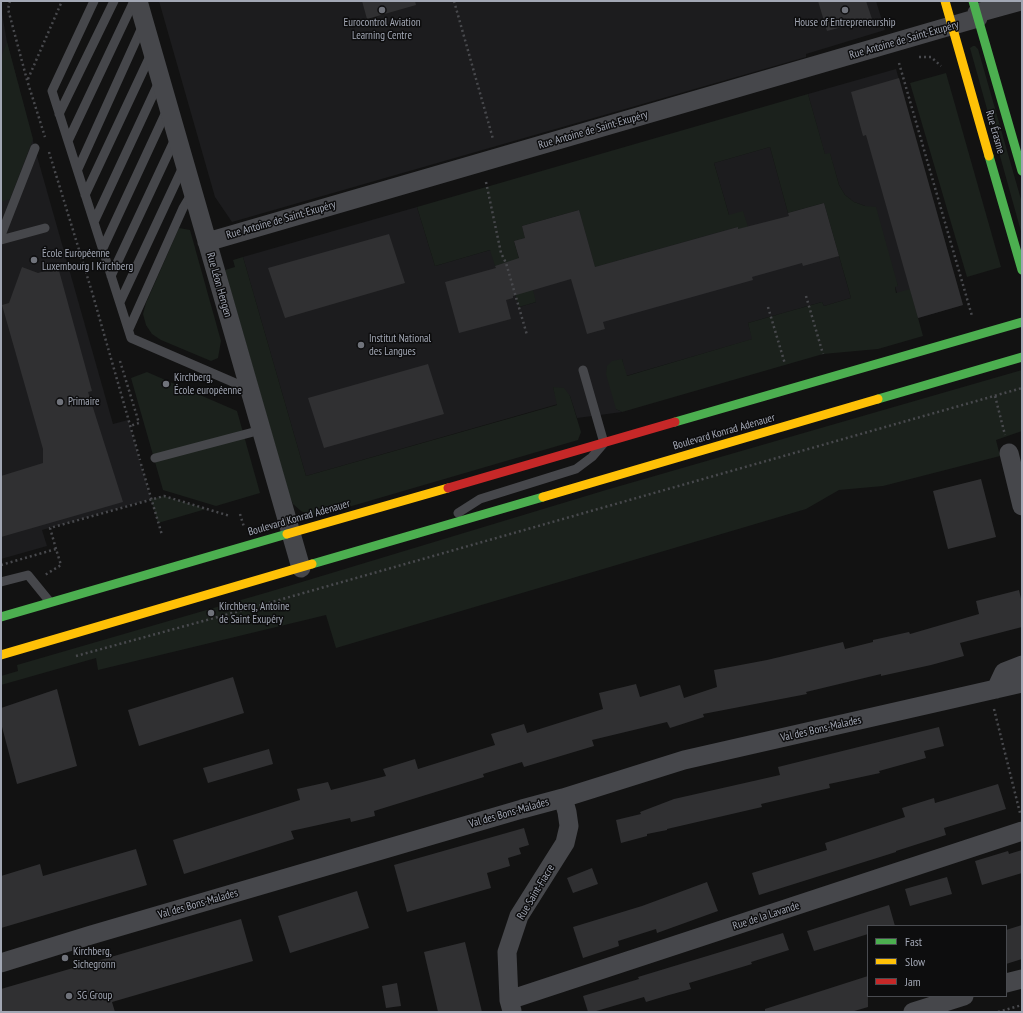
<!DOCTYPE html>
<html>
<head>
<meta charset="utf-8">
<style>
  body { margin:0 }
  #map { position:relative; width:1023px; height:1013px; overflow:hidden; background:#121212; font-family:"PT Sans Narrow",sans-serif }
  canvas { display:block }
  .frame { position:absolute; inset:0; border:2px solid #a2a7b4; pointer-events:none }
  .legend { position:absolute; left:867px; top:925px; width:140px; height:72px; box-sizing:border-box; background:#0d0d0e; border:1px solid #494b50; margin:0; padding:5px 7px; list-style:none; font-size:12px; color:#a2a7b4 }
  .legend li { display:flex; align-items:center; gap:8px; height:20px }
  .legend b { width:20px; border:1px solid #494b50 }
</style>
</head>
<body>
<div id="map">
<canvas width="1023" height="1013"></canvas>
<div class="frame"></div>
<ul class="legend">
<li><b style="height:5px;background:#4caf50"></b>Fast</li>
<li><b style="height:5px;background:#ffc107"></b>Slow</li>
<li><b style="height:5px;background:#c62828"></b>Jam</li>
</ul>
</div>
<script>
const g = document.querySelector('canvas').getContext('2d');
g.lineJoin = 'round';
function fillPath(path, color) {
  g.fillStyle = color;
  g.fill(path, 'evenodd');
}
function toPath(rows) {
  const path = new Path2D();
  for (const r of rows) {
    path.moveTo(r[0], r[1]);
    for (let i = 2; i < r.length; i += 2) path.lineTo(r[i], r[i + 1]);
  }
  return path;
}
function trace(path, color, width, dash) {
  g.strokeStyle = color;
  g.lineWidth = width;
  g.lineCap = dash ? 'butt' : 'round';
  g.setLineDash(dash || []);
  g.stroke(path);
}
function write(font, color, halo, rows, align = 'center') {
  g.font = font + ' "PT Sans Narrow",sans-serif';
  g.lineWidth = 3;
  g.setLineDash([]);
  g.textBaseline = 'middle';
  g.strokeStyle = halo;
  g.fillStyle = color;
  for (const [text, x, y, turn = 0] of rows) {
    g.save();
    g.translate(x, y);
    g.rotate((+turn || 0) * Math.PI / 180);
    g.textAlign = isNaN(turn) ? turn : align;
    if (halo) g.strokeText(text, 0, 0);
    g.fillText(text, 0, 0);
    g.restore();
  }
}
fillPath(toPath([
  [159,1,876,1,885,30,806,54,806,57,232,222,215,197],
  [1,8,7,42,37,156,113,424,128,420,151,499,42,530,47,546,1,559],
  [896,69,963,305,918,318,897,293,895,286,898,286,865,206,854,202,845,195,839,185,830,154,825,155,808,94],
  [770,147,788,213,824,203,851,298,824,306,822,302,748,323,753,339,626,376,622,359,616,409,622,412,577,418,570,396,553,387,558,404,306,476,243,257,417,207,435,266,490,250,506,263,519,307,536,302,528,291,514,241,522,226,579,210,738,227,748,227,729,215,714,163]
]), '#1c1c1e');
fillPath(toPath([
  [7,42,33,139,10,199,1,202,1,57],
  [973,46,975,46,978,49,1022,203,1022,235,970,48],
  [946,73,1001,267,967,277,910,83],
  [808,94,825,154,830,153,839,185,845,195,854,202,865,206,876,207,898,286,895,287,896,293,910,289,923,336,878,349,823,354,622,412,616,409,606,374,607,366,612,361,622,359,627,376,752,339,748,323,822,302,824,306,851,298,824,203,788,213,770,147,714,163,729,215,743,211,748,227,738,230,737,227,595,267,579,210,522,226,525,238,514,241,528,291,533,290,536,302,519,307,506,263,495,266,490,250,435,266,417,207],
  [179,228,190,230,221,341,218,358,211,361,161,340,152,334,146,325,143,314,146,303],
  [243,257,306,476,557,405,553,387,564,388,570,396,581,432,578,440,321,515,310,515,301,511,293,504,289,494,225,270,235,267,233,260],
  [1022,370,1022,431,996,440,1000,456,883,486,839,490,806,509,336,648,326,615,98,670,96,658,1,685,1,676,18,671,17,665,272,591,606,490],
  [147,372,237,411,260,493,216,506,163,490,131,378],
  [164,496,206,509,158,523,151,499]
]), '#1b211c');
fillPath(toPath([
  [362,1,415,1,416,5,367,19],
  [818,1,866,1,872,19,827,31],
  [899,78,963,305,918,318,866,135,863,136,851,92],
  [824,203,839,256,803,266,802,263,752,277,753,280,603,322,605,329,587,334,571,279,513,296,513,298,506,300,511,319,459,333,445,282,496,268,495,266,519,258,514,241,525,238,522,226,579,210,595,267,738,227,738,229,789,216,788,213],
  [389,234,405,283,285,318,268,268],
  [22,267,38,273,58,267,92,391,88,392,123,502,1,537,1,476,43,463,43,449,2,305,9,303],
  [428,364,444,414,324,448,308,398],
  [981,479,996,537,948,549,933,491],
  [1019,590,1022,603,1022,627,960,643,964,656,931,665,881,676,881,674,806,692,807,694,703,714,704,717,670,728,667,722,592,740,594,746,524,767,522,762,483,774,484,777,374,811,375,816,351,822,350,818,291,831,294,839,184,874,173,840,300,800,297,789,328,782,331,790,386,776,383,769,415,759,418,769,495,745,491,734,524,724,527,733,603,709,599,693,636,684,640,697,680,685,684,698,717,687,714,670,767,660,843,642,845,649,873,642,873,640,909,632,910,634,979,614,976,601],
  [233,677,244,713,139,746,128,710],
  [57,689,77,766,17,784,1,723,1,708],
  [939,727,944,746,924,751,926,758,879,771,880,773,829,784,830,788,761,804,762,807,667,829,667,830,647,834,647,836,621,843,616,820,641,814,640,812,674,799,780,775,778,767],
  [269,749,273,764,208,783,203,768],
  [998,784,1006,809,944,828,946,835,896,851,896,852,759,895,752,873,827,850,825,843,905,817,902,808,934,798,935,803],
  [524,828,529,845,519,848,521,854,508,858,510,866,487,873,491,888,407,912,394,865],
  [136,849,147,885,1,928,1,876,40,864,43,876],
  [1022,850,1022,873,982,885,975,861,1008,851,1009,854],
  [592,868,598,884,573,893,567,878],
  [947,877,952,894,910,906,905,889],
  [707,882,718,911,657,933,656,929,618,941,619,946,583,958,573,927,642,906],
  [357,891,369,928,290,953,278,916],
  [889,905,895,926,868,926,868,934,814,951,807,931],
  [241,919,253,961,112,1002,115,1012,1,1012,1,989],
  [1022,925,1022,959,1006,964,1006,930],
  [783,933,789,950,751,962,752,964,689,983,691,989,669,995,646,1002,644,997,593,1012,588,1012,583,996,639,979,638,977],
  [465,942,482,1012,438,1012,424,952],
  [868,976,868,1007,851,1012,765,1012,765,1009],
  [397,983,401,1006,386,1008,382,986]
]), '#303032');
trace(toPath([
  [10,1,8,9,27,80,45,137],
  [454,1,493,139],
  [919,57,931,57,941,66],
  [899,63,972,316],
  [28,79,62,1],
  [49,152,92,292,140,460],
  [486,182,501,253,506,263,527,335],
  [806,296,823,354],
  [768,307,785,364],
  [120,361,139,423,130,426],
  [995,396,1005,435],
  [141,464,162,535],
  [240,514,244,527],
  [56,549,50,528,164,496,230,516],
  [1,565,56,549,61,565,45,575],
  [76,656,265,604,1022,388],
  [994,709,1020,813],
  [998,1012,1022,1005]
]), '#48494d', 2.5, [2, 3]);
trace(toPath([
  [94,1,52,91,131,338,249,389],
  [59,114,114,1],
  [68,141,134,1],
  [78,169,143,25],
  [85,195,151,54],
  [94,222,159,82],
  [1,235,35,148],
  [1,240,45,228],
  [103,248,167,110],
  [111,276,175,139],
  [120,302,183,167],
  [129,329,183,208,192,193],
  [155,458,261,430],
  [458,513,480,499,576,469,592,457,604,443,583,370],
  [1,582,28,575,50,602]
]), '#46474b', 9);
trace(toPath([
  [138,1,301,568],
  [977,13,1021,1],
  [207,242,978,18],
  [1009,453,1022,506],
  [996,689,1004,672,1022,665],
  [1,963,91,935,522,809,563,798,684,760,1022,683],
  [1006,983,1022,979],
  [509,1000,1022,831],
  [512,1011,509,1000,507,952,519,916,565,843,569,826,567,812,563,798],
  [913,1012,964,996]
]), '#46474b', 19);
trace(toPath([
  [973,1,1022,171],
  [989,156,1022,270],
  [878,399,1022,357],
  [675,422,1022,322],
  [312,564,543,497],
  [1,617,287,534]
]), '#4caf50', 9);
trace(toPath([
  [945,1,989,156],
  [543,497,878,399],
  [287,534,448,488],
  [1,655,312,564]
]), '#ffc107', 9);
trace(toPath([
  [448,488,675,422]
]), '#c62828', 9);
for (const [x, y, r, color] of [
  [382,10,4,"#70737b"],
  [845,10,4,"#70737b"],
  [34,260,4,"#70737b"],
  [361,345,4,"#70737b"],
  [166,384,4,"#70737b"],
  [60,402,4,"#70737b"],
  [211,613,4,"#70737b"],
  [65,958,4,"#70737b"],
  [69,996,4,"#70737b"]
]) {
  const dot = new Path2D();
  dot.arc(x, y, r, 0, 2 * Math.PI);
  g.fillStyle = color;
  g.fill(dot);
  trace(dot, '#0d0d0e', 1.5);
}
write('11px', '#a2a7b4', '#0d0d0e', [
  ["Eurocontrol Aviation",382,23,"center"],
  ["Learning Centre",382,36,"center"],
  ["House of Entrepreneurship",845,23,"center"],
  ["École Européenne",42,254],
  ["Luxembourg I Kirchberg",42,267],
  ["Institut National",369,339],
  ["des Langues",369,352],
  ["Kirchberg,",174,378],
  ["École européenne",174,391],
  ["Primaire",68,402],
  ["Kirchberg, Antoine",219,607],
  ["de Saint Exupéry",219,620],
  ["Kirchberg,",73,952],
  ["Sichegronn",73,965],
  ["SG Group",77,996]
], 'left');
write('11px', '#a2a7b4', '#0d0d0e', [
  ["Rue Antoine de Saint-Exupéry",904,40,-16],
  ["Rue Antoine de Saint-Exupéry",593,130,-16],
  ["Rue Érasme",995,132,74],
  ["Rue Antoine de Saint-Exupéry",281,220,-16],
  ["Rue Léon Hengen",219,285,74],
  ["Boulevard Konrad Adenauer",724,432,-16],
  ["Boulevard Konrad Adenauer",299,518,-16],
  ["Val des Bons-Malades",821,729,-13],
  ["Val des Bons-Malades",509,813,-16],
  ["Rue Saint-Fiacre",536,892,-59],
  ["Val des Bons-Malades",198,904,-16],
  ["Rue de la Lavande",766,916,-18]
]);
</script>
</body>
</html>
